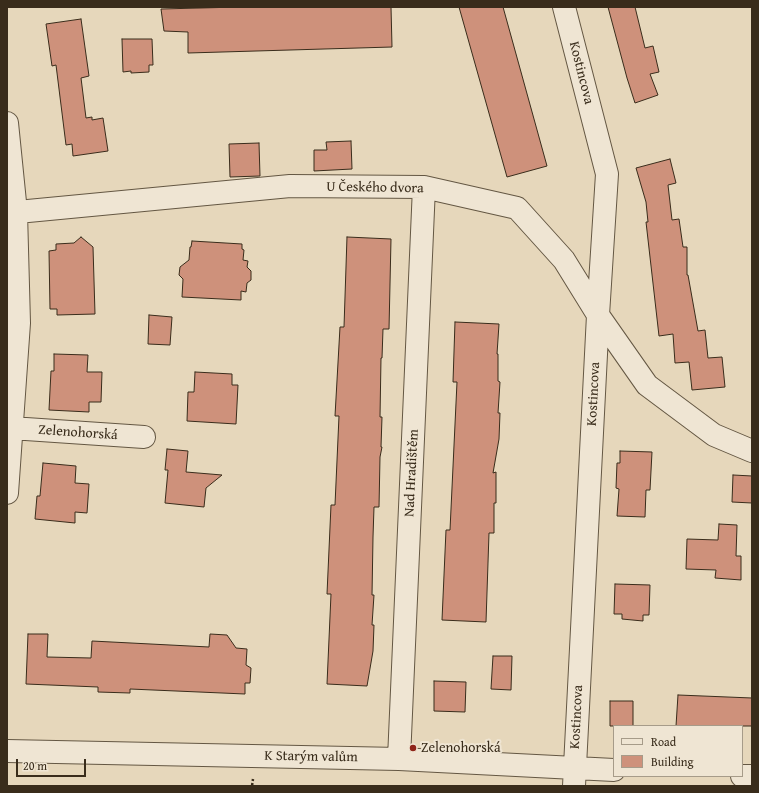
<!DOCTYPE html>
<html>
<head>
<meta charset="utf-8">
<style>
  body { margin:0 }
  #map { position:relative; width:759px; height:793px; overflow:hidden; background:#e6d7bb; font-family:"Gentium Book Plus",serif }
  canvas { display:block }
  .frame { position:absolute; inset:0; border:8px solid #392c1b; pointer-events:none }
  .legend { position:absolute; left:613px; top:725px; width:130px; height:52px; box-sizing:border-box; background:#efe5d3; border:1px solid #a69b89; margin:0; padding:5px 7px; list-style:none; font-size:12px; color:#392c1b }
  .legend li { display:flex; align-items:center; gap:8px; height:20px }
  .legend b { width:20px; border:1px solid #a69b89 }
  .scale { position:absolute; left:16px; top:759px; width:70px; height:18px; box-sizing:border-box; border:2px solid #392c1b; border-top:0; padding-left:5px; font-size:12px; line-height:14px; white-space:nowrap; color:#392c1b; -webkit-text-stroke:3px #efe5d3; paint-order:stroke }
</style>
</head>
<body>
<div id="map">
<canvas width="759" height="793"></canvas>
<div class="frame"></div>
<ul class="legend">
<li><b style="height:5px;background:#efe5d3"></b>Road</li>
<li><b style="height:11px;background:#ce917b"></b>Building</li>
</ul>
<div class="scale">20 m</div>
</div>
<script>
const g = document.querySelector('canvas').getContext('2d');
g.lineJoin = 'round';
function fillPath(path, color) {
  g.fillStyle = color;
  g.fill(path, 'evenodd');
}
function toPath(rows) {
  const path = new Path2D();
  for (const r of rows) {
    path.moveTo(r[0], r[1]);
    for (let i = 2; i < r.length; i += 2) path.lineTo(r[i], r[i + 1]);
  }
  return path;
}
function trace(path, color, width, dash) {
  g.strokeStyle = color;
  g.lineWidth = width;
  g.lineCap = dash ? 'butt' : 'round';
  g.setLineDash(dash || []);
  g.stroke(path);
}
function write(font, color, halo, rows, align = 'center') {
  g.font = font + ' "Gentium Book Plus",serif';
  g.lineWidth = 4;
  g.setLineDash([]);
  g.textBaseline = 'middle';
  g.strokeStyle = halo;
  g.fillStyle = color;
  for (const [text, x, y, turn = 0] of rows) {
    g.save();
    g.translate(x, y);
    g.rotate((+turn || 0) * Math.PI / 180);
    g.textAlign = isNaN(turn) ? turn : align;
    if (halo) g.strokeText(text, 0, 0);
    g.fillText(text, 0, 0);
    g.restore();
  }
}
const building = toPath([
  [239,7,391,7,392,47,188,53,188,32,164,31,161,9,239,7],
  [459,7,503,7,547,166,507,177,459,7],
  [608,7,635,7,645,48,653,46,659,72,650,74,658,95,635,103,627,78,608,7],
  [81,19,89,76,81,78,86,118,92,117,92,120,103,118,108,151,73,156,72,144,66,145,56,65,52,66,46,24,81,19],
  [122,39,152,39,153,65,149,65,149,72,131,73,131,71,123,72,122,39],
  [351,141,352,169,314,171,314,150,327,150,326,142,351,141],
  [259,143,260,176,230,177,229,144,259,143],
  [670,159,676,183,668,185,672,220,679,219,683,247,687,247,687,275,688,275,698,331,705,330,708,358,722,357,725,387,692,390,689,362,675,363,673,334,659,336,646,222,648,222,646,202,636,168,670,159],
  [81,237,93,247,95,314,57,315,57,309,50,309,49,251,56,250,56,244,74,243,81,237],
  [347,237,391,239,389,329,383,329,382,358,381,358,380,417,382,417,381,447,382,447,380,457,379,507,374,507,373,537,372,595,374,595,372,625,374,625,373,651,367,686,327,684,331,594,327,594,331,505,335,505,339,416,335,416,340,327,344,327,347,237],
  [192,241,242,244,242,249,244,250,243,260,248,261,247,267,251,271,251,280,247,283,246,292,241,291,241,300,182,297,183,279,179,275,180,267,189,260,190,247,191,247,192,241],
  [149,315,172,317,170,345,148,344,149,315],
  [455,322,499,324,497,354,498,354,498,381,500,382,498,413,500,413,499,439,493,473,496,472,496,503,494,503,494,533,489,533,486,622,442,620,446,530,450,530,457,382,453,382,455,322],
  [54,354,88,355,87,372,102,372,101,402,89,402,89,412,49,410,51,371,54,371,54,354],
  [195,372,232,374,232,385,238,385,236,424,187,421,188,392,194,392,195,372],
  [167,449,188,451,186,472,222,475,206,488,204,507,165,503,168,470,165,470,167,449],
  [620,451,652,452,650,490,646,490,645,517,617,516,619,489,616,488,617,463,620,463,620,451],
  [43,463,76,466,75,483,89,484,87,513,75,512,75,523,35,519,37,496,40,496,43,463],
  [733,475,752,476,752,503,732,502,733,475],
  [719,524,737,525,736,556,741,556,741,580,715,578,716,570,686,569,687,539,718,540,719,524],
  [615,584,650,585,649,615,643,615,643,621,622,619,622,614,614,614,615,584],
  [28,634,48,634,47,657,91,658,92,641,209,647,210,634,227,635,236,648,247,649,246,665,251,668,250,683,245,683,245,694,130,689,130,693,98,692,98,687,26,684,28,634],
  [493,656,512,656,511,690,491,689,493,656],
  [434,681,466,682,465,712,434,711,434,681],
  [678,695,752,698,752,726,676,726,678,695],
  [610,701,633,701,633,726,610,726,610,701]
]);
fillPath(building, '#ce917b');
trace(building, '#392c1b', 1);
const street = toPath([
  [564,7,607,174,598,315,574,786],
  [7,123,16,212,19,323,7,493],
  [7,213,290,186,424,187,517,208,564,260,598,315,647,385,714,435,752,451],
  [11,428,144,437],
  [7,751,399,759,614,770],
  [399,759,424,187],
  [742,776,752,776]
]);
trace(street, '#645743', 24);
trace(toPath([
  [252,786,253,779]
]), '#392c1b', 2.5, [3, 2]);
trace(street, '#efe5d3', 22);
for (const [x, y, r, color] of [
  [413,748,4,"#8f2418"]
]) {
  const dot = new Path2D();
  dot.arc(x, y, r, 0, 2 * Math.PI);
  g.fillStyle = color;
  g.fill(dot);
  trace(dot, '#efe5d3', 1.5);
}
write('14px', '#392c1b', '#efe5d3', [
  ["Kostincova",581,73,76],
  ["U Českého dvora",375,188,1],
  ["Kostincova",594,394,-87],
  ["Zelenohorská",78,433,4],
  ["Nad Hradištěm",412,473,-87],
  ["Kostincova",577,717,-87],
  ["K Starým valům",311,757,1]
]);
write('14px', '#392c1b', '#efe5d3', [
  ["Zelenohorská",421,748]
], 'left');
</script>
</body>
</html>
